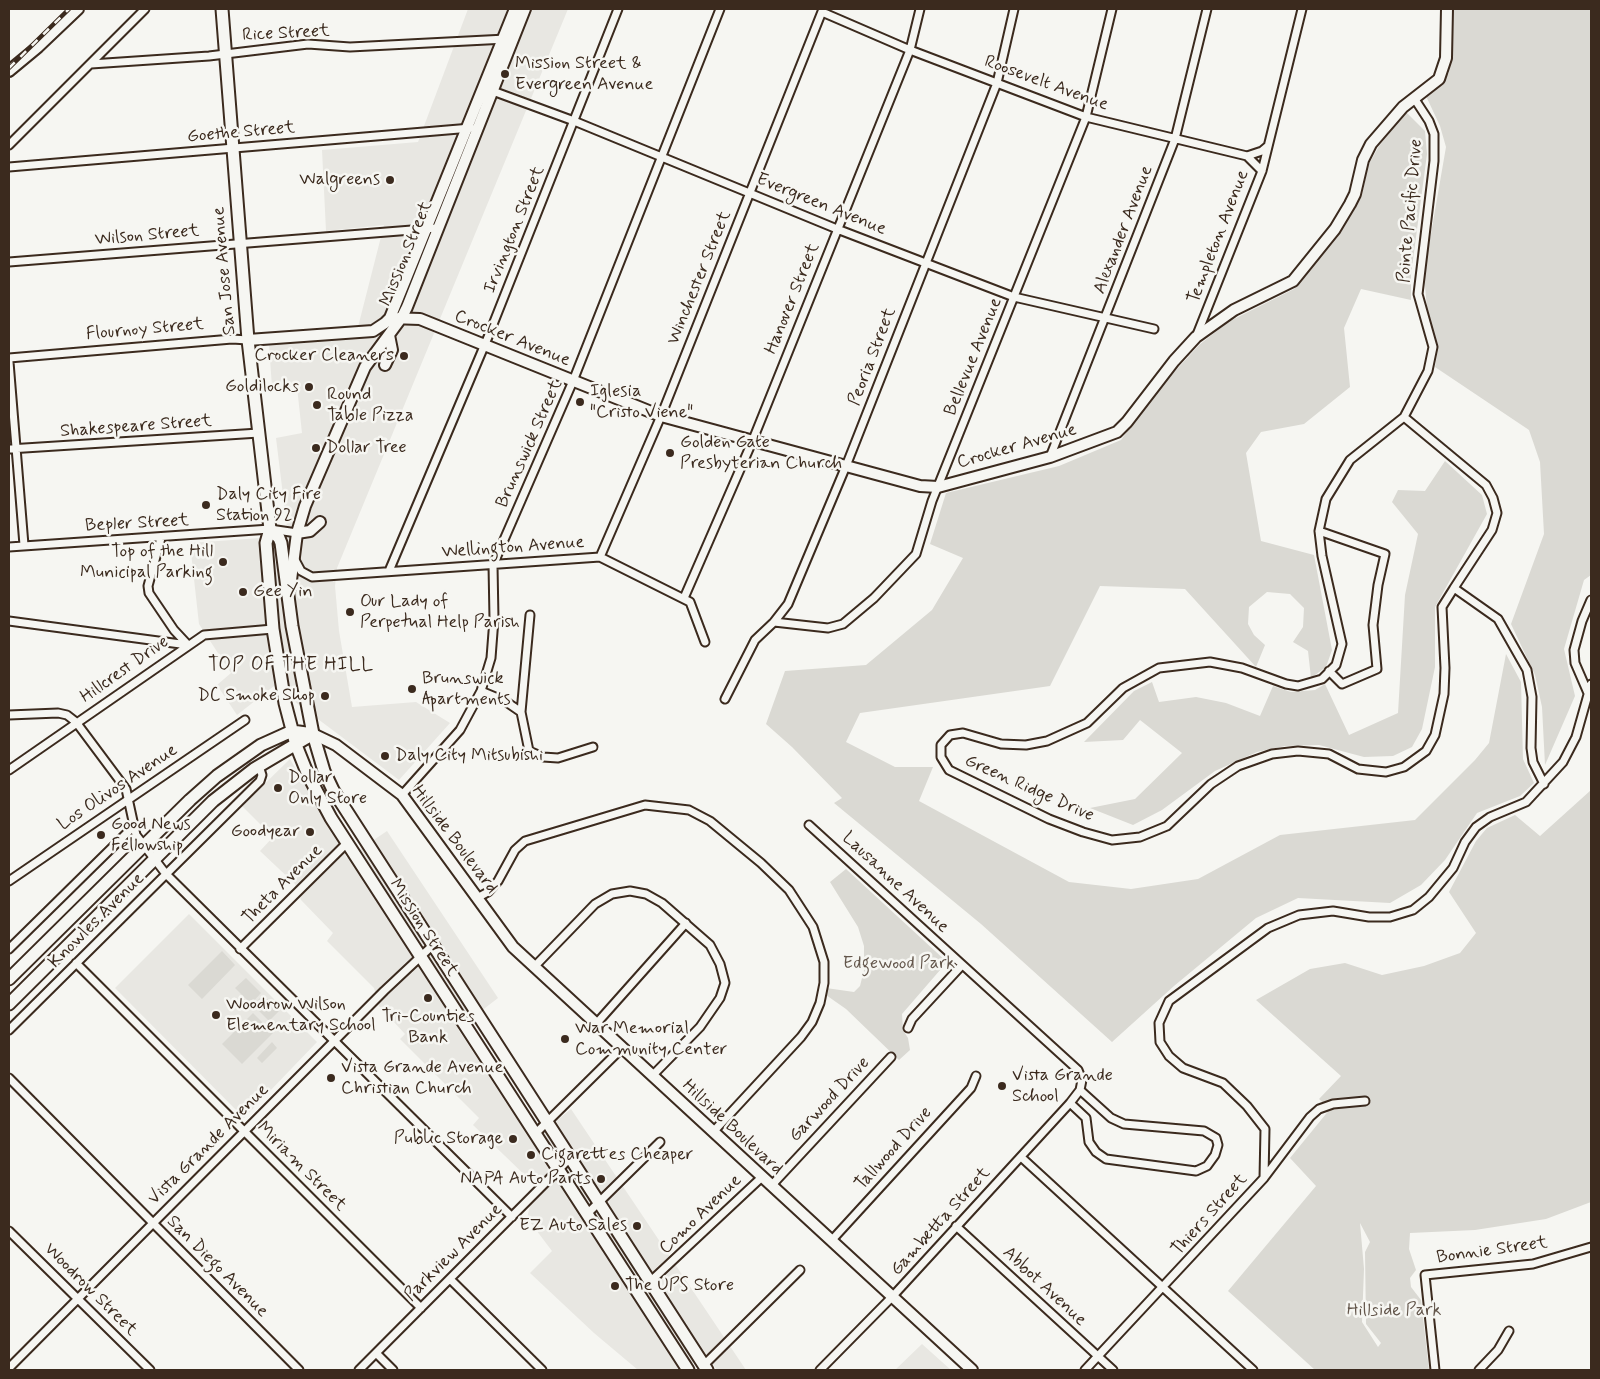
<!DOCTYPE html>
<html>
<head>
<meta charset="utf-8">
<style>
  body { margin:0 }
  #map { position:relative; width:1600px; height:1379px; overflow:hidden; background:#f6f6f2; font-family:Mynerve,sans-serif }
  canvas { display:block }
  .frame { position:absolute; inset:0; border:10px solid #3b2a1e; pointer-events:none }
</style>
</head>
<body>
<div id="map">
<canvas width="1600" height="1379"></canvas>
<div class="frame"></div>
</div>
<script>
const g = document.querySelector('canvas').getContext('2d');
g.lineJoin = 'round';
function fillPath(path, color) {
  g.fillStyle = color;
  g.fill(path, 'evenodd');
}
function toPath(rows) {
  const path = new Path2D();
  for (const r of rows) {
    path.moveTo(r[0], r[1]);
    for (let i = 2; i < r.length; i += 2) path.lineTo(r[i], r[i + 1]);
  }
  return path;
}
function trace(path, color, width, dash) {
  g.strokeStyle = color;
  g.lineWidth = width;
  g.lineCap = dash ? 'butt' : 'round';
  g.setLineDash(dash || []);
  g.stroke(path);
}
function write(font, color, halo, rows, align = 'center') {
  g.font = font + ' Mynerve,sans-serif';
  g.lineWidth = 5;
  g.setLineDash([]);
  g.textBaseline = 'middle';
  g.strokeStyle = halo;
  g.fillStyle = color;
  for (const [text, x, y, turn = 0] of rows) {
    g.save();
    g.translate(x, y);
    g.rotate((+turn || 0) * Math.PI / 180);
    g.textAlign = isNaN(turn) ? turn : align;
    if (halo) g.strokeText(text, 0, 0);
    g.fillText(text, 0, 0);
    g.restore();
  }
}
fillPath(toPath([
  [468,9,568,9,337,568,335,586,339,631,352,707,416,702,450,723,399,780,274,686,237,715,217,685,231,673,199,624,190,543,288,536,276,438,302,433,297,387,272,387,269,345,354,336,359,323,384,225,326,231,322,150,418,142],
  [290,759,347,858,387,831,498,998,458,1029,531,1141,571,1109,746,1370,717,1370,703,1350,687,1370,638,1370,594,1333,530,1273,552,1251,527,1218,535,1185,473,1125,479,1118,400,1039,405,1034,379,1006,374,988,327,941,333,933,301,900,295,884,260,851,273,837,242,806],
  [189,914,317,1042,244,1118,115,988],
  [922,1344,951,1370,895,1370]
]), '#e8e7e2');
fillPath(toPath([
  [1453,9,1591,9,1591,575,1584,580,1564,649,1575,696,1545,765,1542,707,1535,675,1511,624,1544,534,1540,462,1529,430,1435,367,1438,348,1427,309,1424,274,1446,147,1440,126,1426,96,1449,73],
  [1406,112,1425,131,1427,154,1411,275,1411,300,1361,289,1344,328,1350,387,1304,424,1261,432,1246,453,1261,541,1314,555,1332,650,1326,667,1311,678,1308,651,1293,642,1303,627,1304,608,1290,594,1267,592,1249,607,1248,624,1254,635,1265,645,1256,667,1185,589,1100,586,1050,686,860,713,846,742,895,767,933,767,919,801,1069,882,1131,889,1198,879,1280,835,1415,820,1475,760,1489,743,1506,654,1521,682,1523,759,1534,783,1520,796,1477,813,1445,860,1421,885,1390,903,1298,898,1256,918,1174,986,1112,1042,981,924,834,803,842,798,792,747,766,724,785,671,866,665,932,610,963,558,930,544,946,493,1059,466,1121,440,1155,393,1199,345,1228,322,1294,289,1337,238,1362,195,1368,166,1379,146],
  [1445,461,1482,495,1487,514,1435,607,1435,667,1422,729,1412,747,1393,756,1364,757,1319,745,1285,746,1257,752,1215,771,1162,810,1133,825,1090,808,1135,799,1182,753,1140,720,1123,740,1084,742,1134,691,1152,682,1159,702,1196,697,1226,703,1260,716,1273,686,1291,692,1315,690,1325,684,1349,735,1398,713,1405,595,1418,534,1392,502,1398,490,1425,491],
  [1591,790,1591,1202,1546,1219,1475,1230,1410,1233,1409,1249,1416,1270,1410,1278,1411,1287,1421,1300,1429,1370,1315,1370,1228,1291,1316,1186,1290,1158,1330,1109,1319,1099,1341,1076,1256,1000,1310,969,1345,963,1382,975,1424,966,1460,953,1476,933,1449,892,1476,841,1487,828,1515,815,1540,836],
  [1360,1223,1370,1242,1365,1252,1366,1324,1381,1343,1378,1347,1362,1322,1364,1269],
  [846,869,947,962,902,1014,903,1030,908,1038,910,1050,899,1060,846,1009,826,995,826,988,854,992,860,986,864,970,864,946,858,927,830,882],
  [222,951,235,965,202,999,188,985],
  [246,978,261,993,251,1004,235,988],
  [263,995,279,1011,269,1021,253,1005],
  [253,1013,273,1033,242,1064,222,1044],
  [272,1042,277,1048,262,1063,257,1058]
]), '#dad9d3');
const street = toPath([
  [822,12,910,50,1086,117,1247,156,1262,171],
  [91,64,209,56,308,44,350,47,506,39],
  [490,90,574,121,837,229,1014,297,1154,329],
  [1414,98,1429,121,1434,134,1434,161,1418,294,1433,347,1428,371,1404,417,1350,460,1326,499,1319,531,1322,556,1342,644,1336,665,1322,679,1298,686,1286,684,1242,668,1210,662,1159,668,1123,688,1087,723,1047,741,1026,745,1001,744,963,733,950,735,941,745,941,757,949,770,1049,819,1083,832,1112,840,1140,837,1167,826,1211,784,1238,766,1272,754,1298,751,1329,754,1358,769,1386,772,1404,767,1426,751,1435,735,1444,694,1445,668,1442,607,1454,588],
  [9,145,145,9],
  [1247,156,1262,151,1268,146],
  [9,167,471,128],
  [9,262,437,228],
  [1196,337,1262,171,1302,9],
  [9,358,232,339,248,340],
  [9,362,24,545],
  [1404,417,1486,485,1493,498,1497,513,1492,530,1454,588,1498,619,1527,670,1532,697,1531,748,1533,762,1544,784],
  [9,449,259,433],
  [1050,457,1175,139,1207,9],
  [1319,531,1385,554,1378,585,1373,625,1377,669,1342,684,1329,671],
  [161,538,148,586,149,593,174,630,188,645],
  [9,547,270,529,297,533],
  [600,557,661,416,823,9],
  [294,558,301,571,312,577,600,557,690,602,705,642],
  [389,571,488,337,618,9],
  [684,598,752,442,910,50,920,9],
  [9,621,188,645],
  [774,622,828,628,843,624,874,598,916,554,932,501,1086,117,1112,9],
  [481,691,505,701,521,712,529,751,543,757,558,758,593,747],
  [1588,693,1575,663,1574,650,1582,621,1591,600],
  [725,699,755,640,774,622,788,604,846,466,997,83,1014,9],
  [521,712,530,615],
  [9,715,58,713,67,715,76,722,126,789,136,835,166,874,512,1217],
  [9,770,204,635,273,629],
  [402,795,460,730,481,691,491,658,494,619,493,565,573,381,720,9],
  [809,825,1078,1070,1082,1080,1080,1090,1070,1103,892,1297,820,1370],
  [9,881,245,720],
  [477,898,488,892,498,881,515,850,525,841,645,805,689,810,710,821,761,863,789,890,813,927,824,962,824,983,820,1003,812,1022,801,1037,713,1132],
  [9,949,133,827],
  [240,949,347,843],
  [76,963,421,1308],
  [534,967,595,904,612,894,630,891,646,894,662,903,710,945,720,964,725,983,720,998,700,1027,652,1076],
  [596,1024,686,923],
  [908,1028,912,1019,962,965],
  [9,1030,260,781,262,775,259,766],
  [9,1078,299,1370],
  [1070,1103,1086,1118,1089,1142,1096,1152,1106,1159,1196,1171,1207,1166,1215,1155,1218,1145,1216,1138,1204,1131,1124,1124,1111,1118,1080,1090],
  [535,1134,622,1048],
  [1021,1157,1253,1370],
  [1264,1178,1265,1129,1247,1106,1223,1083,1183,1068,1169,1056,1160,1042,1159,1023,1169,1001,1268,928,1299,915,1333,911,1369,917,1390,917,1413,910,1429,897,1453,868,1465,842,1476,827,1490,817,1526,802,1563,762,1576,737,1591,684],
  [771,1186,891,1057],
  [587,1214,660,1142],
  [956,1226,1113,1370],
  [9,1231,150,1370],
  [831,1241,971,1088,976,1076],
  [450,1279,542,1370],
  [638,1293,762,1177],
  [376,1353,393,1370],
  [704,1365,800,1270],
  [9,1368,384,991,433,945],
  [359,1370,570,1158],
  [1085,1370,1264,1178,1310,1117,1319,1109,1333,1104,1365,1101],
  [1435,1370,1425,1275,1533,1264,1591,1247],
  [1479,1370,1498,1350,1509,1331]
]);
const secondary = toPath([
  [9,71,38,47,78,9],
  [390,318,420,319,661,416,920,486,938,487,1050,457,1117,432,1127,422,1174,361,1196,337,1234,310,1293,281,1335,229,1350,204,1355,194,1363,160,1371,144,1403,107,1439,79,1446,58,1447,9],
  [248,340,373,331,385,323,390,318,515,9],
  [385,365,392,350,389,335],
  [297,533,310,531,320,522],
  [290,588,297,533,305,506,365,367,402,317,407,307,525,9],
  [313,734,336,745,402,795,513,947,972,1370]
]);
const primary = toPath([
  [222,9,248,340,270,529,266,543,273,629,285,703,296,745,308,775,331,818,688,1370],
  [270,529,279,538,281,543,292,626,313,734,324,771,333,790,707,1370],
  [9,979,190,800,217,776,261,745,292,731,313,734],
  [9,1004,213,801,254,769,313,734]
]);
trace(street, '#3b2a1e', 11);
trace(secondary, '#3b2a1e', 14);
trace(primary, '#3b2a1e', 15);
trace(street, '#f6f6f2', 7);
trace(secondary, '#f6f6f2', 10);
trace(primary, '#f6f6f2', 11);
const rail = toPath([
  [9,68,69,9]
]);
trace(rail, '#3b2a1e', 4.5);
trace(rail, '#f6f6f2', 2.5, [8]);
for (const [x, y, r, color] of [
  [505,74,5,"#3b2a1e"],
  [390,180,5,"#3b2a1e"],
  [404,356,5,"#3b2a1e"],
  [309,387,5,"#3b2a1e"],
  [580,402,5,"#3b2a1e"],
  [317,405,5,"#3b2a1e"],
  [316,448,5,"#3b2a1e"],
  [670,453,5,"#3b2a1e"],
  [206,505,5,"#3b2a1e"],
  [223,562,5,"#3b2a1e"],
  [243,592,5,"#3b2a1e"],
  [350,612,5,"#3b2a1e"],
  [412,689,5,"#3b2a1e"],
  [325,696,5,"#3b2a1e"],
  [385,756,5,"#3b2a1e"],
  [278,788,5,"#3b2a1e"],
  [310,832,5,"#3b2a1e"],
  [101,835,5,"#3b2a1e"],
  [428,998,5,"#3b2a1e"],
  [216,1015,5,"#3b2a1e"],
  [565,1039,5,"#3b2a1e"],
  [331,1078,5,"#3b2a1e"],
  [1002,1086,5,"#3b2a1e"],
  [513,1139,5,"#3b2a1e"],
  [531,1155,5,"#3b2a1e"],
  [601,1179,5,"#3b2a1e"],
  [637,1226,5,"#3b2a1e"],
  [615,1286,5,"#3b2a1e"]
]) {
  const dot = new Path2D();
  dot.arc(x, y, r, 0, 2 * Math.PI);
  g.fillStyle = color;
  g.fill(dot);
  trace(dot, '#f6f6f2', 2);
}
write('18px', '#3b2a1e', '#f6f6f2', [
  ["Rice Street",286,34,-3],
  ["Roosevelt Avenue",1046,84,20],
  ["Goethe Street",241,133,-5],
  ["Evergreen Avenue",821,205,22],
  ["Pointe Pacific Drive",1411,211,-85],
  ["Irvington Street",515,230,-68],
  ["Alexander Avenue",1124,230,-69],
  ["Wilson Street",147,236,-5],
  ["Templeton Avenue",1219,237,-69],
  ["Mission Street",407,254,-68],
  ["San Jose Avenue",225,271,-95],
  ["Winchester Street",700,278,-68],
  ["Hanover Street",793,299,-68],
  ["Flournoy Street",145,330,-5],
  ["Crocker Avenue",512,339,22],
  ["Peoria Street",873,357,-69],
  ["Bellevue Avenue",974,357,-68],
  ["Shakespeare Street",136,427,-4],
  ["Brunswick Street",530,444,-66],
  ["Crocker Avenue",1017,447,-16],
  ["Bepler Street",137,524,-3],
  ["Wellington Avenue",513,548,-4],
  ["Hillcrest Drive",125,670,-35],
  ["Los Olivos Avenue",118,788,-34],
  ["Green Ridge Drive",1029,789,24],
  ["Hillside Boulevard",454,840,53],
  ["Lausanne Avenue",895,883,43],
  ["Theta Avenue",283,885,-45],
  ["Knowles Avenue",97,921,-45],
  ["Mission Street",423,928,57],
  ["Garwood Drive",830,1100,-47],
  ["Hillside Boulevard",732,1128,43],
  ["Vista Grande Avenue",209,1145,-45],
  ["Tallwood Drive",894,1149,-48],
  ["Miriam Street",301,1167,45],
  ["Como Avenue",701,1215,-44],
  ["Thiers Street",1210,1215,-48],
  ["Gambetta Street",941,1222,-48],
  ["Bonnie Street",1492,1251,-8],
  ["Parkview Avenue",454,1253,-45],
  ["San Diego Avenue",217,1267,45],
  ["Abbot Avenue",1044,1287,43],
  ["Woodrow Street",90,1290,45]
]);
write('18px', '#3b2a1e', '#f6f6f2', [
  ["Mission Street &",515,64],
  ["Evergreen Avenue",515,85],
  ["Walgreens",380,180,"right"],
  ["Crocker Cleaners",394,356,"right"],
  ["Goldilocks",299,387,"right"],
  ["Iglesia",590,392],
  ["\"Cristo Viene\"",590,413],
  ["Round",327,395],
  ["Table Pizza",327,416],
  ["Golden Gate",680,443],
  ["Presbyterian Church",680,464],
  ["Dollar Tree",326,448],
  ["Daly City Fire",216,495],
  ["Station 92",216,516],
  ["Top of the Hill",213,552,"right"],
  ["Municipal Parking",213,573,"right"],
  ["Gee Yin",253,592],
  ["Our Lady of",360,602],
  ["Perpetual Help Parish",360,623],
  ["Brunswick",422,679],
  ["Apartments",422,700],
  ["DC Smoke Shop",315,696,"right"],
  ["Daly City Mitsubishi",395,756],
  ["Dollar",288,778],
  ["Only Store",288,799],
  ["Good News",111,825],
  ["Fellowship",111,846],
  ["Goodyear",300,832,"right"],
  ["Woodrow Wilson",226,1005],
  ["Elementary School",226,1026],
  ["Tri-Counties",428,1017,"center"],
  ["Bank",428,1038,"center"],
  ["War Memorial",575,1029],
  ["Community Center",575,1050],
  ["Vista Grande Avenue",341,1068],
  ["Christian Church",341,1089],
  ["Vista Grande",1012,1076],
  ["School",1012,1097],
  ["Public Storage",503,1139,"right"],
  ["Cigarettes Cheaper",541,1155],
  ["NAPA Auto Parts",591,1179,"right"],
  ["EZ Auto Sales",627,1226,"right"],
  ["The UPS Store",625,1286]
], 'left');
write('18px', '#63564b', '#f6f6f2', [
  ["Edgewood Park",899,964],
  ["Hillside Park",1394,1311]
]);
g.letterSpacing = '1px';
write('19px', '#3b2a1e', '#f6f6f2', [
  ["TOP OF THE HILL",291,666]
]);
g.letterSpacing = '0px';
</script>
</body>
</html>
